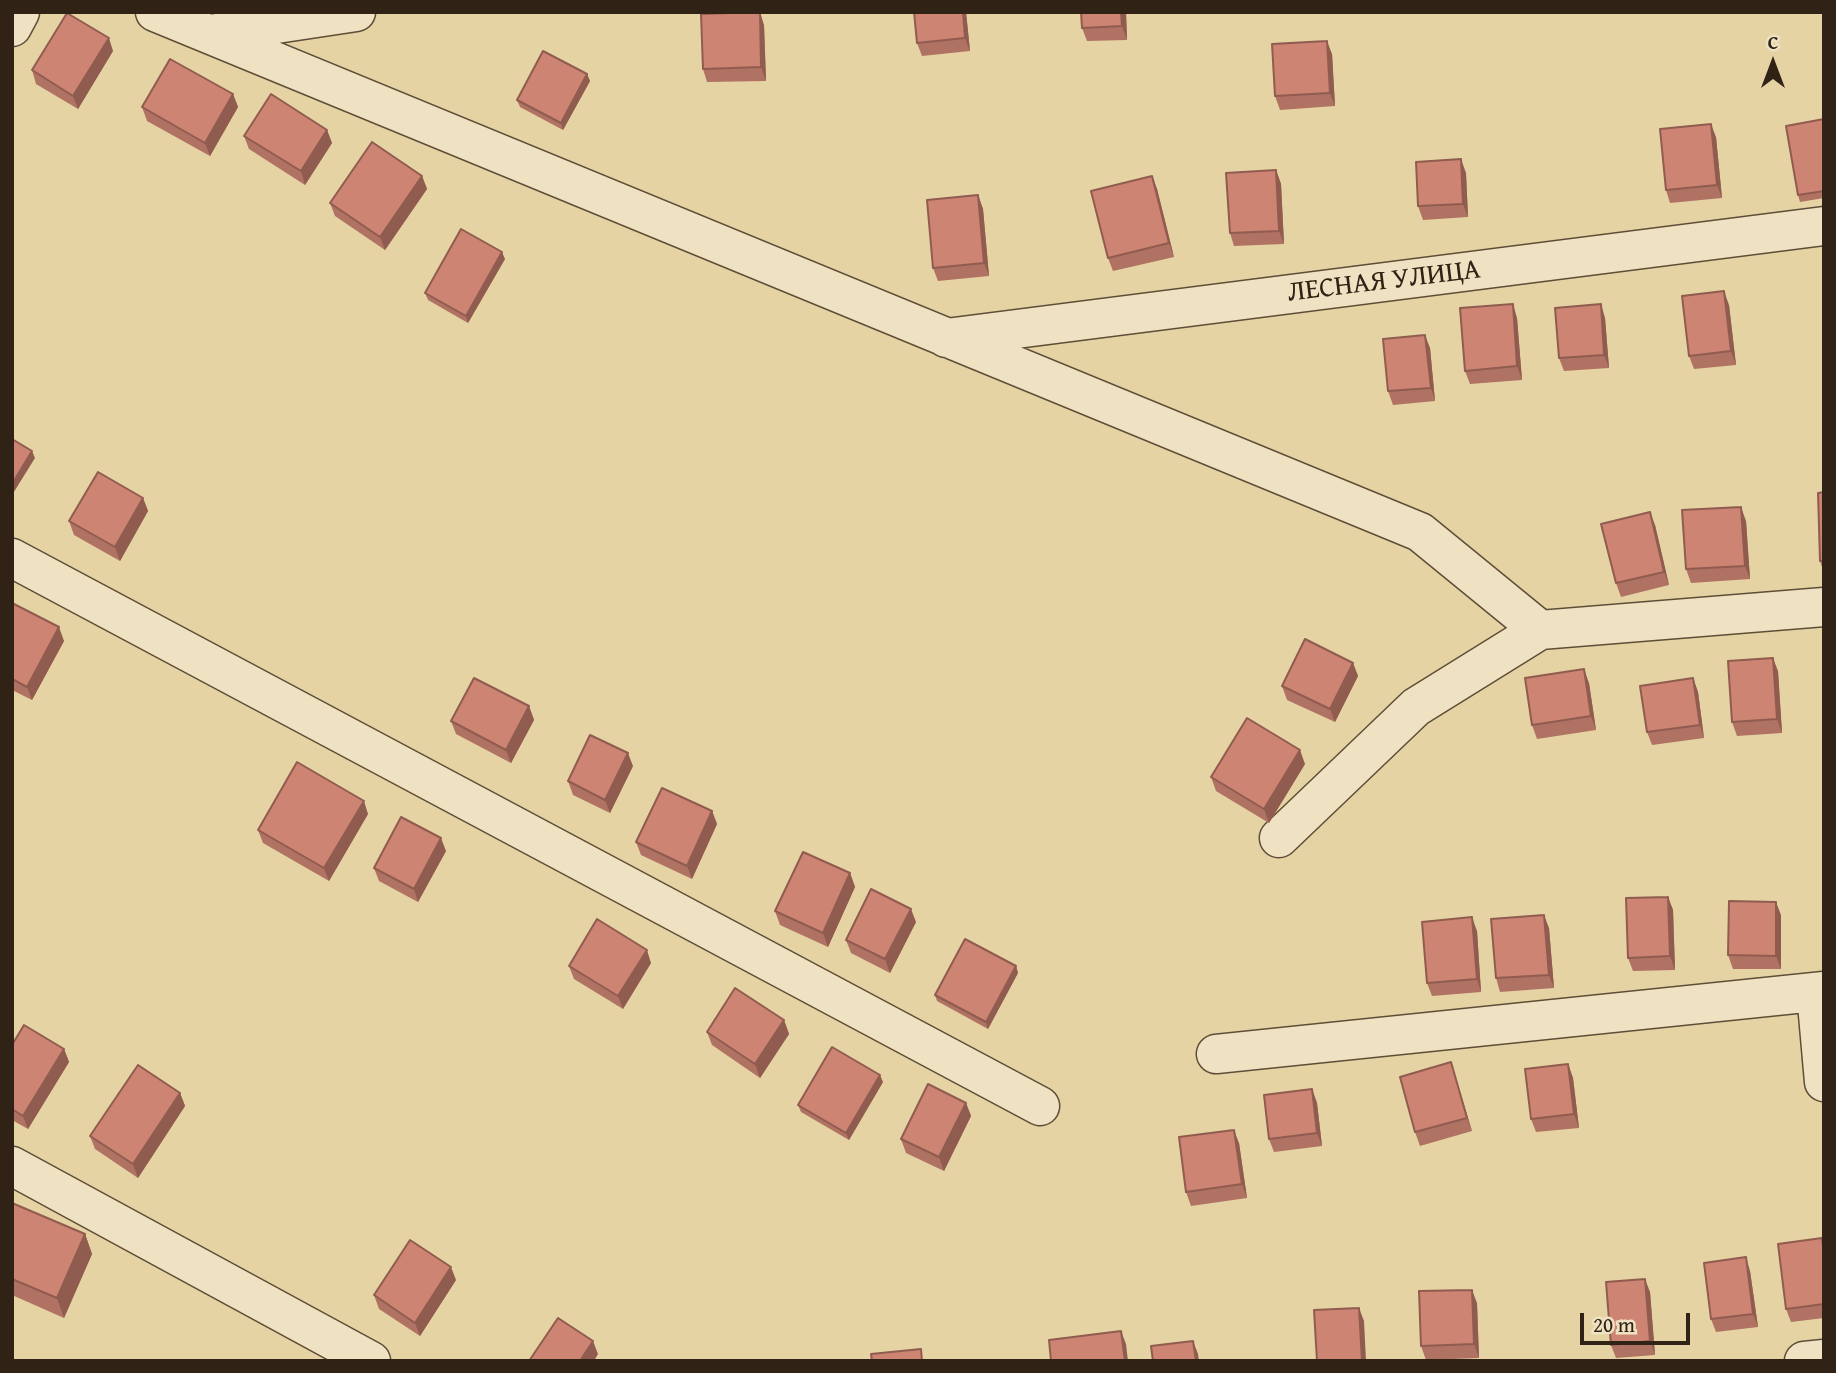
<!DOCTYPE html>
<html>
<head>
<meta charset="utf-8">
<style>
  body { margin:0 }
  #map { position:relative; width:1836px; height:1373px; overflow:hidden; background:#e6d3a3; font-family:"Gentium Book Plus",serif }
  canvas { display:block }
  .frame { position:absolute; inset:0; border:14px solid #302214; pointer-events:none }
  .north { position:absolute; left:1738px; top:28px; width:70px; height:70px; -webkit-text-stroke:5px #efe2c3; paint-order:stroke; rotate:0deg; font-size:19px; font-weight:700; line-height:28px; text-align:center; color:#302214 }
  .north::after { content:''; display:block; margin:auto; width:24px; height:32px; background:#302214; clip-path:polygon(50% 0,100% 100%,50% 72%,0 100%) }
  .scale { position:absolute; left:1580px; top:1313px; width:110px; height:32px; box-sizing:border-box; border:4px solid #302214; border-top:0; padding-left:9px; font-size:21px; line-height:24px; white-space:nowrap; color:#302214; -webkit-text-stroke:5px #efe2c3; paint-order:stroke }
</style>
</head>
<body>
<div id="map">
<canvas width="1836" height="1373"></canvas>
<div class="frame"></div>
<div class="north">С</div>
<div class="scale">20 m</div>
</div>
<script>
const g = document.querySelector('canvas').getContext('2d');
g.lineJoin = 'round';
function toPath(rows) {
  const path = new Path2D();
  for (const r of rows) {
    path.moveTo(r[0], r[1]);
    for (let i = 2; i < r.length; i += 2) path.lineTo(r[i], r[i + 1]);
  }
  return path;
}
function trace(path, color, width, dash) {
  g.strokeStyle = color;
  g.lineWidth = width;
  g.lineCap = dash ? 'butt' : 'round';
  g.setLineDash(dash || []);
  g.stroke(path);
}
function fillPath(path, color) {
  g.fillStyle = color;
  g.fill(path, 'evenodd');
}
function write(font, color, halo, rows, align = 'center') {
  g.font = font + ' "Gentium Book Plus",serif';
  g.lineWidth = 6;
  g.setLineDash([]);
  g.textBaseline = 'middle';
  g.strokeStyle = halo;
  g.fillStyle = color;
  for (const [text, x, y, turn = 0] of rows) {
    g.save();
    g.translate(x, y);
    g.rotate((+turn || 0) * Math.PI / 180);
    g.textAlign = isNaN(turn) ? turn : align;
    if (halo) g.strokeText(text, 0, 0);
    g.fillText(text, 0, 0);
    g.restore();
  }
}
const minor = toPath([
  [155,12,1420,532,1540,630],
  [12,27,20,12],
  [210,34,356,12],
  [946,338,1824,226],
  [12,558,1040,1106],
  [1279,838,1416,707,1540,630,1824,607],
  [1816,992,1824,1082],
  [1216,1054,1824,991],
  [12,1166,371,1361],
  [1804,1361,1824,1359]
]);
trace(minor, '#5e4e38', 41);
trace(minor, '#efe2c3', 38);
fillPath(toPath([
  [966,12,970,51,922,56,917,43],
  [1126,12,1127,40,1087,41,1082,28],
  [764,25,766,81,707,82,703,69],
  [113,51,78,109,36,84,32,70],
  [1332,54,1335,106,1280,110,1275,96],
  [587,74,590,81,563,130,520,107,517,100],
  [233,94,238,107,210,156,147,121,142,107],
  [1824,119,1824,198,1800,202,1798,195],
  [327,130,332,143,305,185,249,149,244,136],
  [1716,137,1722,198,1670,203,1666,190],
  [1276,170,1281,184,1284,244,1234,246,1230,233],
  [1466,173,1468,217,1423,220,1418,206],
  [422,176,427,189,385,250,335,216,330,203],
  [1152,176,1157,189,1174,257,1113,271,1108,258],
  [978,195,983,209,989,276,938,281,933,268],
  [505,259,468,323,428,300,425,293],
  [1729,305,1736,365,1694,369,1689,356],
  [1517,318,1522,380,1470,384,1465,371],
  [1605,318,1609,368,1564,371,1559,358],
  [1430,348,1435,401,1393,405,1388,391],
  [1824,492,1824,573,1820,561],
  [143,498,148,511,120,561,74,535,69,521],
  [1746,521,1750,579,1691,583,1686,569],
  [1655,525,1669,585,1621,597,1616,583],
  [12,603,64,641,32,700,12,690],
  [1353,663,1358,676,1335,722,1287,700,1282,686],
  [1778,671,1782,733,1737,736,1732,722],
  [1693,678,1698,692,1704,738,1652,745,1647,732],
  [1589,683,1596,730,1537,739,1532,725],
  [529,706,534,720,511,763,456,734,451,721],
  [1305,764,1269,823,1216,791,1211,777],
  [633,766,610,813,573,795,568,781],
  [712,811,717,824,692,879,641,855,636,842],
  [368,814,329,881,263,843,258,830],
  [446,851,418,902,379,881,374,868],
  [850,873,855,887,828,947,780,925,775,911],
  [1668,897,1673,910,1675,970,1633,971,1628,958],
  [1781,915,1781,969,1733,969,1728,955],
  [916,922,890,973,851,953,846,940],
  [1549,928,1554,988,1500,992,1496,978],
  [1477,931,1481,992,1432,996,1427,983],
  [651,963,623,1009,574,979,569,966],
  [1016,966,1018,973,988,1029,937,1001,935,995],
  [784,1020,789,1034,760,1078,712,1045,707,1032],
  [12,1045,64,1049,69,1062,28,1129,12,1120],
  [1451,1062,1472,1131,1420,1146,1415,1132],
  [1568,1064,1573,1078,1579,1128,1536,1132,1531,1119],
  [883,1082,849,1140,801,1112,798,1105],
  [1312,1089,1317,1103,1322,1146,1274,1152,1269,1139],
  [180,1093,185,1106,138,1178,95,1149,90,1136],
  [966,1103,971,1116,944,1171,906,1153,901,1139],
  [1239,1143,1247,1198,1191,1206,1186,1192],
  [12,1203,85,1234,92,1254,64,1318,12,1295],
  [1824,1243,1824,1318,1791,1322,1786,1309],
  [1750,1271,1758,1327,1716,1332,1711,1319],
  [456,1280,420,1336,379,1309,374,1295],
  [1650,1292,1655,1355,1616,1358,1611,1345],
  [1477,1303,1479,1358,1426,1360,1421,1346]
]), '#b07263');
fillPath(toPath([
  [760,12,764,25,766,81,761,67],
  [963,12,966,12,970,51,965,38],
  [1121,12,1126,12,1127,40,1122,26],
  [109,38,113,51,78,109,73,96],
  [1327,41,1332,54,1335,106,1330,93],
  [587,74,590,81,563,130,561,123],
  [233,94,238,107,210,156,205,143],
  [1711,124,1716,137,1722,198,1717,185],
  [327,130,332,143,305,185,301,171],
  [1461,159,1466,173,1468,217,1463,204],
  [1276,170,1281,184,1284,244,1279,231],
  [422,176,427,189,385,250,380,237],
  [1152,176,1157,189,1174,257,1169,243],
  [978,195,983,209,989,276,984,263],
  [502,252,505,259,468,323,466,316],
  [1724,291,1729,305,1736,365,1731,351],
  [1513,304,1517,318,1522,380,1517,366],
  [1601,304,1605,318,1609,368,1604,355],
  [1425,335,1430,348,1435,401,1431,388],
  [32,451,35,458,12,495,12,484],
  [143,498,148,511,120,561,115,547],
  [1741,507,1746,521,1750,579,1745,566],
  [1650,512,1655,525,1669,585,1664,572],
  [59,627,64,641,32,700,27,687],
  [1773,658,1778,671,1782,733,1777,719],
  [1353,663,1358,676,1335,722,1330,709],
  [1584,669,1589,683,1596,730,1591,716],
  [1693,678,1698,692,1704,738,1700,725],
  [529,706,534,720,511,763,506,750],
  [1300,750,1305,764,1269,823,1264,809],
  [628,753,633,766,610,813,605,800],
  [364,801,368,814,329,881,324,868],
  [712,811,717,824,692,879,687,866],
  [441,838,446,851,418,902,414,889],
  [850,873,855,887,828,947,823,933],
  [1668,897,1673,910,1675,970,1670,956],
  [1776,902,1781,915,1781,969,1776,956],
  [911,909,916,922,890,973,885,959],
  [1544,915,1549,928,1554,988,1549,975],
  [1472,917,1477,931,1481,992,1477,979],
  [647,950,651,963,623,1009,618,996],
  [1016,966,1018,973,988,1029,986,1022],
  [784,1020,789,1034,760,1078,755,1064],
  [64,1049,69,1062,28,1129,23,1116],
  [1451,1062,1455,1076,1472,1131,1467,1118],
  [1568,1064,1573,1078,1579,1128,1574,1114],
  [880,1075,883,1082,849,1140,846,1133],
  [1312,1089,1317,1103,1322,1146,1317,1133],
  [180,1093,185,1106,138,1178,133,1164],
  [966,1103,971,1116,944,1171,939,1157],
  [1234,1130,1239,1143,1247,1198,1242,1184],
  [85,1234,92,1254,64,1318,57,1298],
  [1746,1257,1750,1271,1758,1327,1753,1314],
  [451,1267,456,1280,420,1336,415,1323],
  [1645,1279,1650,1292,1655,1355,1650,1341],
  [1472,1290,1477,1303,1479,1358,1474,1344],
  [1359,1308,1364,1321,1366,1361,1362,1361],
  [1121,1331,1126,1344,1128,1361,1125,1361],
  [593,1341,598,1354,594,1361,580,1361],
  [1193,1341,1198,1354,1199,1361,1196,1361]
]), '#905c50');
const building = toPath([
  [760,12,761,67,703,69,701,14,760,12],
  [914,12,963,12,965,38,917,43,914,12],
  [1081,12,1121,12,1122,26,1082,28,1081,12],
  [67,13,109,38,73,96,32,70,67,13],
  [1327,41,1330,93,1275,96,1272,44,1327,41],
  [543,51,587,74,561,123,517,100,543,51],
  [170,59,233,94,205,143,142,107,170,59],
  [271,94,327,130,301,171,244,136,271,94],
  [1824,119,1824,191,1798,195,1786,126,1824,119],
  [1711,124,1717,185,1666,190,1660,129,1711,124],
  [372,142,422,176,380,237,330,203,372,142],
  [1461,159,1463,204,1418,206,1416,162,1461,159],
  [1276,170,1279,231,1230,233,1226,173,1276,170],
  [1152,176,1169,243,1108,258,1091,191,1152,176],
  [978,195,984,263,933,268,927,200,978,195],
  [461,229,502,252,466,316,425,293,461,229],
  [1724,291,1731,351,1689,356,1682,296,1724,291],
  [1513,304,1517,366,1465,371,1460,308,1513,304],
  [1601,304,1604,355,1559,358,1555,308,1601,304],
  [1425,335,1431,388,1388,391,1383,339,1425,335],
  [12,439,32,451,12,484,12,439],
  [98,472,143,498,115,547,69,521,98,472],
  [1824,492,1824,561,1820,561,1818,493,1824,492],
  [1741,507,1745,566,1686,569,1682,510,1741,507],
  [1650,512,1664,572,1616,583,1601,524,1650,512],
  [12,603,59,627,27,687,12,679,12,603],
  [1305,639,1353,663,1330,709,1282,686,1305,639],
  [1773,658,1777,719,1732,722,1728,661,1773,658],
  [1584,669,1591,716,1532,725,1525,678,1584,669],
  [474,678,529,706,506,750,451,721,474,678],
  [1693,678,1700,725,1647,732,1640,686,1693,678],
  [1247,718,1300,750,1264,809,1211,777,1247,718],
  [590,735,628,753,605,800,568,781,590,735],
  [297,762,364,801,324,868,258,830,297,762],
  [662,788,712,811,687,866,636,842,662,788],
  [401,817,441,838,414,889,374,868,401,817],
  [803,852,850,873,823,933,775,911,803,852],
  [871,889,911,909,885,959,846,940,871,889],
  [1668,897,1670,956,1628,958,1626,898,1668,897],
  [1729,901,1776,902,1776,956,1728,955,1729,901],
  [1544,915,1549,975,1496,978,1491,919,1544,915],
  [1472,917,1477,979,1427,983,1422,922,1472,917],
  [597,919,647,950,618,996,569,966,597,919],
  [965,939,1016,966,986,1022,935,995,965,939],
  [735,988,784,1020,755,1064,707,1032,735,988],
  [24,1025,64,1049,23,1116,12,1109,12,1045,24,1025],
  [832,1047,880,1075,846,1133,798,1105,832,1047],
  [1451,1062,1467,1118,1415,1132,1400,1077,1451,1062],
  [1568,1064,1574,1114,1531,1119,1525,1069,1568,1064],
  [138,1065,180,1093,133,1164,90,1136,138,1065],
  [928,1084,966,1103,939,1157,901,1139,928,1084],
  [1312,1089,1317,1133,1269,1139,1264,1095,1312,1089],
  [1234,1130,1242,1184,1186,1192,1179,1137,1234,1130],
  [12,1203,85,1234,57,1298,12,1279,12,1203],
  [1822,1238,1824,1253,1824,1304,1786,1309,1778,1244,1822,1238],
  [410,1240,451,1267,415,1323,374,1295,410,1240],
  [1746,1257,1753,1314,1711,1319,1704,1263,1746,1257],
  [1645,1279,1650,1341,1611,1345,1606,1282,1645,1279],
  [1472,1290,1474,1344,1421,1346,1419,1291,1472,1290],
  [1359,1308,1362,1361,1317,1361,1314,1310,1359,1308],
  [558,1318,593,1341,580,1361,529,1361,558,1318],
  [1121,1331,1125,1361,1051,1361,1049,1340,1121,1331],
  [1193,1341,1196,1361,1153,1361,1151,1346,1193,1341],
  [921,1349,922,1361,872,1361,871,1354,921,1349]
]);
fillPath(building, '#cd8473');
trace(building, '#905c50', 2);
write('28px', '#302214', '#efe2c3', [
  ["ЛЕСНАЯ УЛИЦА",1384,282,-7]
]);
</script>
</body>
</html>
